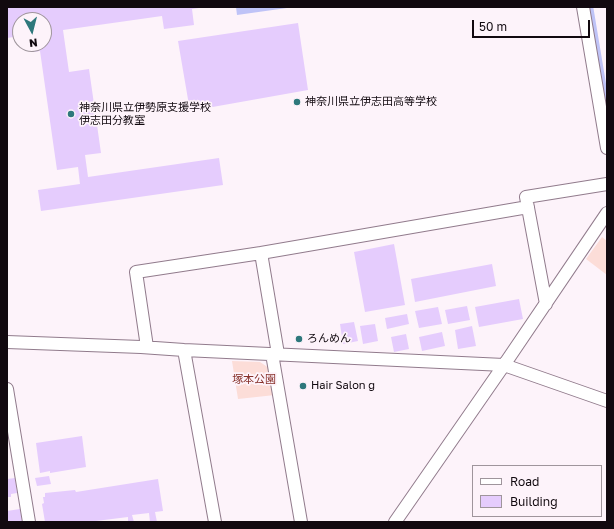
<!DOCTYPE html>
<html>
<head>
<meta charset="utf-8">
<style>
  body { margin:0 }
  #map { position:relative; width:614px; height:529px; overflow:hidden; background:#fdf3fa; font-family:"Golos Text",sans-serif }
  canvas { display:block }
  .frame { position:absolute; inset:0; border:8px solid #11090f; pointer-events:none }
  .legend { position:absolute; left:472px; top:465px; width:130px; height:52px; box-sizing:border-box; background:#fdf3fa; border:1px solid #9f959c; margin:0; padding:5px 7px; list-style:none; font-size:12px; color:#11090f }
  .legend li { display:flex; align-items:center; gap:8px; height:20px }
  .legend b { width:20px; border:1px solid #9f959c }
  .north { position:absolute; left:12px; top:12px; width:40px; height:40px; box-sizing:border-box; background:#fdf3fa; border:1px solid #9f959c; border-radius:50%; rotate:173deg; font-size:11px; font-weight:700; line-height:16px; text-align:center; color:#11090f }
  .north::after { content:''; display:block; margin:auto; width:14px; height:18px; background:#2e787c; clip-path:polygon(50% 0,100% 100%,50% 72%,0 100%) }
  .scale { position:absolute; left:472px; top:20px; width:118px; height:18px; box-sizing:border-box; border:2px solid #11090f; border-top:0; padding-left:5px; font-size:12px; line-height:14px; white-space:nowrap; color:#11090f; -webkit-text-stroke:3px #fdf3fa; paint-order:stroke }
</style>
</head>
<body>
<div id="map">
<canvas width="614" height="529"></canvas>
<div class="frame"></div>
<ul class="legend">
<li><b style="height:5px;background:#fff"></b>Road</li>
<li><b style="height:11px;background:#e5ccfd"></b>Building</li>
</ul>
<div class="north">N</div>
<div class="scale">50 m</div>
</div>
<script>
const g = document.querySelector('canvas').getContext('2d');
g.lineJoin = 'round';
function fillPath(path, color) {
  g.fillStyle = color;
  g.fill(path, 'evenodd');
}
function toPath(rows) {
  const path = new Path2D();
  for (const r of rows) {
    path.moveTo(r[0], r[1]);
    for (let i = 2; i < r.length; i += 2) path.lineTo(r[i], r[i + 1]);
  }
  return path;
}
function trace(path, color, width, dash) {
  g.strokeStyle = color;
  g.lineWidth = width;
  g.lineCap = dash ? 'butt' : 'round';
  g.setLineDash(dash || []);
  g.stroke(path);
}
function write(font, color, halo, rows, align = 'center') {
  g.font = font + ' "Golos Text","Noto Sans JP",sans-serif';
  g.lineWidth = 3.5;
  g.setLineDash([]);
  g.textBaseline = 'middle';
  g.strokeStyle = halo;
  g.fillStyle = color;
  for (const [text, x, y, turn = 0] of rows) {
    g.save();
    g.translate(x, y);
    g.rotate((+turn || 0) * Math.PI / 180);
    g.textAlign = isNaN(turn) ? turn : align;
    if (halo) g.strokeText(text, 0, 0);
    g.fillText(text, 0, 0);
    g.restore();
  }
}
fillPath(toPath([
  [602,237,607,241,607,275,586,259],
  [232,361,260,362,272,370,275,395,238,399]
]), '#fcddd8');
fillPath(toPath([
  [236,7,294,7,237,15]
]), '#bfc3f7');
trace(toPath([
  [591,7,607,103]
]), '#bfc3f7', 4.5);
fillPath(toPath([
  [7,7,199,7,199,8,192,9,194,25,164,29,162,16,63,30,69,72,89,69,101,153,85,155,88,177,219,158,223,185,41,211,38,190,80,184,78,167,57,170,40,51,33,52,32,44,44,44,44,20,20,20,20,36,7,38],
  [298,23,308,90,190,111,178,41],
  [394,244,405,305,365,312,354,252],
  [492,264,496,286,415,302,411,279],
  [519,299,523,319,479,327,475,307],
  [467,306,470,320,448,324,445,310],
  [438,307,442,324,419,328,415,311],
  [407,314,409,324,387,329,385,318],
  [354,322,358,341,343,344,340,324],
  [375,324,378,341,363,344,360,326],
  [472,326,476,346,458,349,455,330],
  [442,332,445,346,422,351,419,337],
  [406,334,409,349,394,352,391,337],
  [82,436,86,467,50,473,50,471,40,473,36,443],
  [49,476,51,484,37,486,35,478],
  [15,478,17,493,11,494,11,497,7,497,7,479],
  [158,479,163,511,155,512,157,522,150,522,149,513,132,515,134,522,128,522,128,517,88,522,45,522,42,504,44,503,43,497,45,497,45,493,75,490,76,492],
  [20,509,22,522,7,522,7,511]
]), '#e5ccfd');
const street = toPath([
  [583,7,607,148],
  [261,253,278,354],
  [546,304,526,197,607,184],
  [7,342,141,347,184,350,504,365,607,401],
  [147,347,136,272,261,253,528,207],
  [184,350,215,522],
  [272,354,301,522],
  [7,389,29,522],
  [395,522,504,365,607,213]
]);
trace(street, '#917b8c', 14);
trace(street, '#fff', 12);
for (const [x, y, r, color] of [
  [297,102,4,"#2e787c"],
  [71,114,4,"#2e787c"],
  [299,339,4,"#2e787c"],
  [303,386,4,"#2e787c"]
]) {
  const dot = new Path2D();
  dot.arc(x, y, r, 0, 2 * Math.PI);
  g.fillStyle = color;
  g.fill(dot);
  trace(dot, '#fdf3fa', 1.5);
}
write('11px', '#11090f', '#fdf3fa', [
  ["神奈川県立伊志田高等学校",305,102],
  ["神奈川県立伊勢原支援学校",79,108],
  ["伊志田分教室",79,121],
  ["ろんめん",307,339],
  ["Hair Salon g",311,386]
], 'left');
write('11px', '#87312a', '#fdf3fa', [
  ["塚本公園",254,380]
]);
</script>
</body>
</html>
